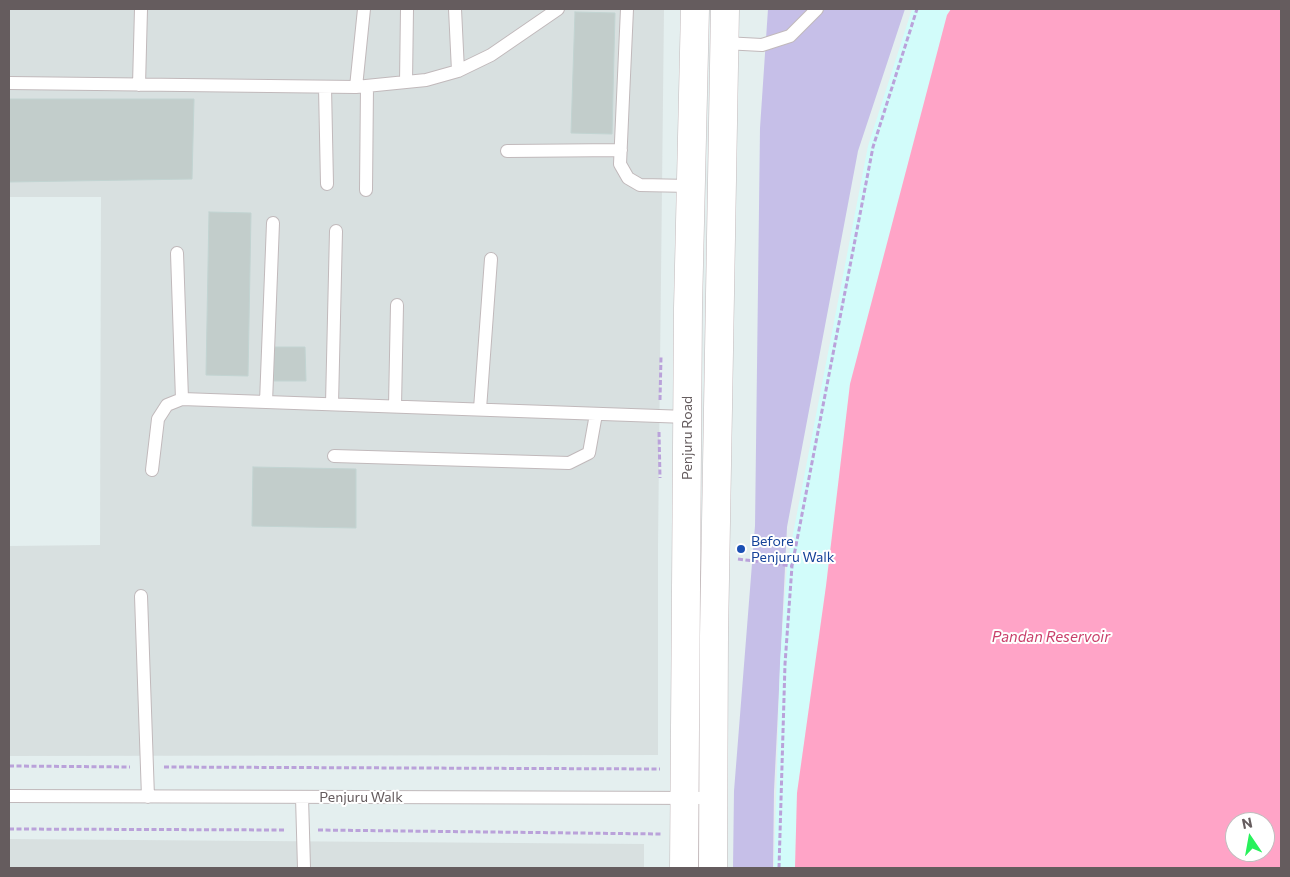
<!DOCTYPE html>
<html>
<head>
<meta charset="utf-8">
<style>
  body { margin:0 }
  #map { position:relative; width:1290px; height:877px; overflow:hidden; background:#e4efef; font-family:Commissioner,sans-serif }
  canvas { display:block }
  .frame { position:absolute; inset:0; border:10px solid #655c5e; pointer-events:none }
  .north { position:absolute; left:1225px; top:812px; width:50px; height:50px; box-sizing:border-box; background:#fff; border:1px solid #c1bebf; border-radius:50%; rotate:348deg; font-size:14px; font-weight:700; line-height:20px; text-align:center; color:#655c5e }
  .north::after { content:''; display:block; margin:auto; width:18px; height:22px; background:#28f15b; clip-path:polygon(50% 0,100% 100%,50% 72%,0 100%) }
</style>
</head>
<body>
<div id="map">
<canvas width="1290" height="877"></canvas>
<div class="frame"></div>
<div class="north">N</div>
</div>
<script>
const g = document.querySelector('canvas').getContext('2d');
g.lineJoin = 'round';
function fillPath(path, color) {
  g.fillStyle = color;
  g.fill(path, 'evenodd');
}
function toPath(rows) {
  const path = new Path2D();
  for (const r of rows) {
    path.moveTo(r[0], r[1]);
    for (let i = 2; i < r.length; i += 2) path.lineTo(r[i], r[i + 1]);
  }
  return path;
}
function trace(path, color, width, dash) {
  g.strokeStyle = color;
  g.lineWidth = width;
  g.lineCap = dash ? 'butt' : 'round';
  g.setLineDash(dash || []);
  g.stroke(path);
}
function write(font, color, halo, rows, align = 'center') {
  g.font = font + ' Commissioner,sans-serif';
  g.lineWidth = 4;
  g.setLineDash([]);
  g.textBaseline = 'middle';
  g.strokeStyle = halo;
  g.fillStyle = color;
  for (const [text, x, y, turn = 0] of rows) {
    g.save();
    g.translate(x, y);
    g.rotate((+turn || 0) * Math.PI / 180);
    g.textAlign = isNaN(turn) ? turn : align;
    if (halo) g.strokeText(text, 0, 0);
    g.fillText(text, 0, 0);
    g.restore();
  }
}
fillPath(toPath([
  [9,9,664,9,658,545,658,755,9,756,9,546,100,545,101,197,9,197],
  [9,839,644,844,644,868,9,868]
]), '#d8e0e0');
fillPath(toPath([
  [768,9,905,9,858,151,787,527,774,791,773,868,733,868,734,791,755,526,760,128]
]), '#c6bfe8');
fillPath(toPath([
  [912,9,951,9,947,15,850,384,826,586,797,793,795,868,774,868,780,663,787,565,868,146]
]), '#d2fcfa');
fillPath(toPath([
  [951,9,1281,9,1281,868,795,868,797,793,826,586,850,384,947,15],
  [1235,822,1265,822,1265,852,1235,852]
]), '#ffa4c7');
const building = toPath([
  [575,12,615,13,612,134,571,133,575,12],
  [9,99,194,99,192,179,9,182,9,99],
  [209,212,251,213,248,376,206,375,209,212],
  [274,347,305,347,306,381,274,381,274,347],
  [253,467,356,469,356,528,252,526,253,467]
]);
fillPath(building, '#c2cdcb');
trace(building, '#c2d4d2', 1);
const service = toPath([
  [455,9,458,71],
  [627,9,620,164,628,178,640,185,691,186],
  [724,43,762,45,790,36,817,9],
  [406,82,407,9],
  [9,83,356,87,426,80,458,71,491,55,558,9],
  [139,85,141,9],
  [325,87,327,184],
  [356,87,364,9],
  [507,151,621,150],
  [366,190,367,86],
  [177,253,182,399],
  [266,402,273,223],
  [332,404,336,231],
  [395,406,397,305],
  [480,409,491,259],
  [334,456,569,463,589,453,596,414],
  [152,470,158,419,167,405,182,399,687,417],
  [141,596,148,797],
  [9,796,713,798],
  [302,797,304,868]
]);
const secondary = toPath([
  [684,868,688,308,695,9],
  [713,868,714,636,725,9]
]);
trace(service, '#c1b9bb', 14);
trace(secondary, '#c3b9bb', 29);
trace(toPath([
  [660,400,661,357],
  [659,432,660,478],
  [738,559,792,566],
  [9,766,130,767],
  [164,767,660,769],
  [9,829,286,830],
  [318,830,661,834],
  [779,868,785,664,792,566,873,147,917,9]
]), '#baa2da', 3, [5, 2.5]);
trace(service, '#fff', 12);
trace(secondary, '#fff', 28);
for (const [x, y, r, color] of [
  [741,549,5,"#1a4fb4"]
]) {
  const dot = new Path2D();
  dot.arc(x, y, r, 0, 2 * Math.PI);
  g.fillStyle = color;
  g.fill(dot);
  trace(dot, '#fff', 2);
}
write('14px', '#655c5e', '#fff', [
  ["Penjuru Road",687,438,-90],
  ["Penjuru Walk",361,797]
]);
write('14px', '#164399', '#fff', [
  ["Before",751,541],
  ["Penjuru Walk",751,557]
], 'left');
write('italic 15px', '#c9406b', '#fff', [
  ["Pandan Reservoir",1051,637]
]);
</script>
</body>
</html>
